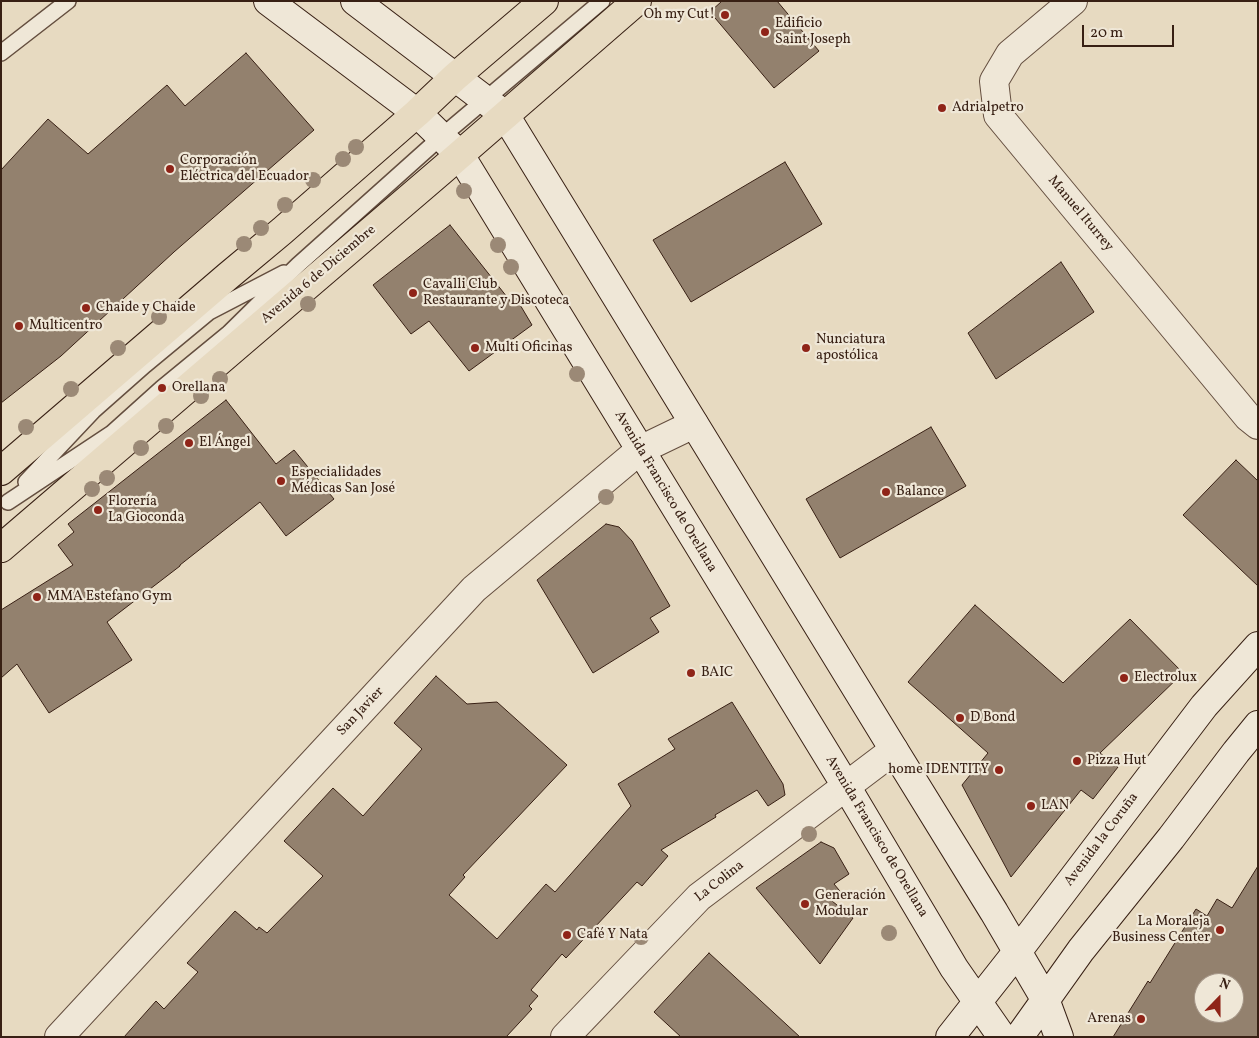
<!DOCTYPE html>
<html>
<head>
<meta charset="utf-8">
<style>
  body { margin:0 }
  #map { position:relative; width:1259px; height:1038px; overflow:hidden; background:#e7dac1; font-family:Vollkorn,serif }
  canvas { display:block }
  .frame { position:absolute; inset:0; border:2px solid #382014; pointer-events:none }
  .north { position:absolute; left:1194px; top:973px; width:50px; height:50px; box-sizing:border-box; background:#efe7d7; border:1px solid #a69789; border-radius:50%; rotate:22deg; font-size:14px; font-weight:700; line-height:20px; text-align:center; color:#382014 }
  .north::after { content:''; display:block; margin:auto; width:18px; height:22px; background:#8f2418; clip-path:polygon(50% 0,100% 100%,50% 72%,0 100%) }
  .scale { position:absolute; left:1082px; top:25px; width:92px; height:22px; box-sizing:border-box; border:2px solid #382014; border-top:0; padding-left:6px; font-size:15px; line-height:18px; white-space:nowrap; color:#382014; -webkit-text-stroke:4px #efe7d7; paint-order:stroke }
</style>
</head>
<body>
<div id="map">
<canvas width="1259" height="1038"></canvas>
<div class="frame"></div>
<div class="north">N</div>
<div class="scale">20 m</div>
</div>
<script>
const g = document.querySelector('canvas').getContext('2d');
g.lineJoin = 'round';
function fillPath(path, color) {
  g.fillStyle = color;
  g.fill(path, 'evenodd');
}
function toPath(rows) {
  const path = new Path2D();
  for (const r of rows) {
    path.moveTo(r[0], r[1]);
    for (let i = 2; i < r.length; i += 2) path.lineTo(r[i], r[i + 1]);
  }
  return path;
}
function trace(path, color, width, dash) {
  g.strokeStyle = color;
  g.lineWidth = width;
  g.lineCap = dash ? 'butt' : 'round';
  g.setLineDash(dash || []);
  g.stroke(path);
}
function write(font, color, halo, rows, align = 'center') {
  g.font = font + ' Vollkorn,serif';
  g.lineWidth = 4.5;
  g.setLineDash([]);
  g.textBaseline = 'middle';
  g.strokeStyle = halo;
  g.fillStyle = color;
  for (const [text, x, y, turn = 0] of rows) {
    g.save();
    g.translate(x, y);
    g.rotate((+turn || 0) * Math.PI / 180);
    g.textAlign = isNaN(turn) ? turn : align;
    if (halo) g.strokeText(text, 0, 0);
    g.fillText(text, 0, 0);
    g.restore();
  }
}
const building = toPath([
  [722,1,777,1,819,51,774,88,710,12,722,1],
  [246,53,314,130,174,252,61,356,1,403,1,170,48,119,88,154,167,85,185,106,246,53],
  [785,162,822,224,691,302,653,240,785,162],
  [450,225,511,302,516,298,532,325,469,371,429,321,411,334,373,285,450,225],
  [1061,262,1094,312,996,379,968,333,1061,262],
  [226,400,276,464,294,450,334,499,286,536,260,502,180,565,180,566,107,622,132,660,49,713,17,664,1,678,1,610,73,565,58,545,74,532,68,524,226,400],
  [931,427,966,486,840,558,806,499,931,427],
  [1236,460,1258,481,1258,586,1183,515,1236,460],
  [606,524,619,527,632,541,670,606,650,618,659,632,593,673,537,580,606,524],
  [975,605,1063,683,1130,619,1183,673,1100,753,1118,767,1093,799,1081,790,1011,877,962,785,988,753,908,682,975,605],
  [436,676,467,704,497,702,567,765,463,875,465,877,449,895,497,939,546,884,555,892,631,806,618,784,675,749,668,739,732,702,783,784,785,795,768,806,757,790,715,815,716,817,661,850,668,856,642,886,637,882,566,958,562,954,531,990,538,996,529,1006,532,1009,506,1037,124,1037,156,1001,164,1009,198,972,187,963,235,911,257,930,259,927,267,933,323,876,284,841,333,788,363,816,422,749,394,723,436,676],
  [821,842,834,848,849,874,834,884,844,896,832,901,853,918,820,964,756,888,821,842],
  [1258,866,1258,1037,1113,1037,1148,981,1150,983,1196,909,1207,916,1217,899,1232,908,1258,866],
  [1204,983,1234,983,1234,1013,1204,1013,1204,983],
  [709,953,800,1037,681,1037,654,1012,709,953]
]);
fillPath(building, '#93816e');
trace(building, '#382014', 1);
const lane = toPath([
  [1,53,68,1],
  [26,482,93,411,145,365,209,312,284,273],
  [8,502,112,433,162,388,229,333,298,265,441,137,602,1]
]);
const street = toPath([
  [1073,1,1010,54,994,81,998,115,1248,417,1258,425],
  [59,1037,474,589,640,450,694,424],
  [565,1037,699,897,812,812,894,750]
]);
const secondary = toPath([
  [268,1,417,113,460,155,846,786,954,968,1002,1037],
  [355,1,505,115,894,750,994,912,1045,999,1059,1037],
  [950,1037,1017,952,1204,706,1258,646],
  [1019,1037,1081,950,1171,838,1236,752,1258,725]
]);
const primary = toPath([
  [1,471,228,276,282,231,417,113,455,77,544,1],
  [1,548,441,171,637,1]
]);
trace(lane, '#644e3f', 18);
trace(street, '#644e3f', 30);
trace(secondary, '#382014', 30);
trace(primary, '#382014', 30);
trace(lane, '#efe7d7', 15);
trace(street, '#efe7d7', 28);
trace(secondary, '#efe7d7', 28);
trace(primary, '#e7dac1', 28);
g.fillStyle = '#9b8976';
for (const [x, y] of [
  [356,147],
  [343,159],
  [313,180],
  [464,191],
  [285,205],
  [261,228],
  [244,244],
  [498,245],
  [511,267],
  [308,304],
  [159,317],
  [118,348],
  [577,374],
  [220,379],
  [71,389],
  [201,396],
  [166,426],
  [26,427],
  [141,448],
  [107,478],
  [92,489],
  [606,497],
  [809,834],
  [889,933],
  [641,937]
]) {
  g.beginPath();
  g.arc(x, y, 8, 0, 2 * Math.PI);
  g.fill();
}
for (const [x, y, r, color] of [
  [725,15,5,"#8f2418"],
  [765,32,5,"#8f2418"],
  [942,108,5,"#8f2418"],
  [170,169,5,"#8f2418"],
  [413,293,5,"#8f2418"],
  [86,308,5,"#8f2418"],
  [19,326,5,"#8f2418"],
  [475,348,5,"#8f2418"],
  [806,348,5,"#8f2418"],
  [162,388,5,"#8f2418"],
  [189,443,5,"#8f2418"],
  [281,481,5,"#8f2418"],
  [886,492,5,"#8f2418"],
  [98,510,5,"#8f2418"],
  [37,597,5,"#8f2418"],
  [691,673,5,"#8f2418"],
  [1124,678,5,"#8f2418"],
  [960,718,5,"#8f2418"],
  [1077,761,5,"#8f2418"],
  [999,770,5,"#8f2418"],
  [1031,806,5,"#8f2418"],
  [805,904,5,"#8f2418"],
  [1220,930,5,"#8f2418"],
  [567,935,5,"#8f2418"],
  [1141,1019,5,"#8f2418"]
]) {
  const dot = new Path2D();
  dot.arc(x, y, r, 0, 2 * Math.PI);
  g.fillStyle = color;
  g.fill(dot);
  trace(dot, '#efe7d7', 2);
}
write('14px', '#382014', '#efe7d7', [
  ["Oh my Cut!",715,15,"right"],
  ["Edificio",775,24],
  ["Saint Joseph",775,40],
  ["Adrialpetro",952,108],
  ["Corporación",180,161],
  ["Eléctrica del Ecuador",180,177],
  ["Cavalli Club",423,285],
  ["Restaurante y Discoteca",423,301],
  ["Chaide y Chaide",96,308],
  ["Multicentro",29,326],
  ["Nunciatura",816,340],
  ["apostólica",816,356],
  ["Multi Oficinas",485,348],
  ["Orellana",172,388],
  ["El Ángel",199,443],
  ["Especialidades",291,473],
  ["Médicas San José",291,489],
  ["Balance",896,492],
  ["Florería",108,502],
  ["La Gioconda",108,518],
  ["MMA Estefano Gym",47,597],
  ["BAIC",701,673],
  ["Electrolux",1134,678],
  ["D Bond",970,718],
  ["Pizza Hut",1087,761],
  ["home IDENTITY",989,770,"right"],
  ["LAN",1041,806],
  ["Generación",815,896],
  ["Modular",815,912],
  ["La Moraleja",1210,922,"right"],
  ["Business Center",1210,938,"right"],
  ["Café Y Nata",577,935],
  ["Arenas",1131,1019,"right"]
], 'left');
write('14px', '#382014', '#efe7d7', [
  ["Manuel Iturrey",1080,214,50],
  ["Avenida 6 de Diciembre",319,275,-40],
  ["Avenida Francisco de Orellana",665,492,59],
  ["San Javier",361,712,-47],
  ["Avenida Francisco de Orellana",876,837,59],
  ["Avenida la Coruña",1102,840,-53],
  ["La Colina",720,882,-38]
]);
</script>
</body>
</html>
